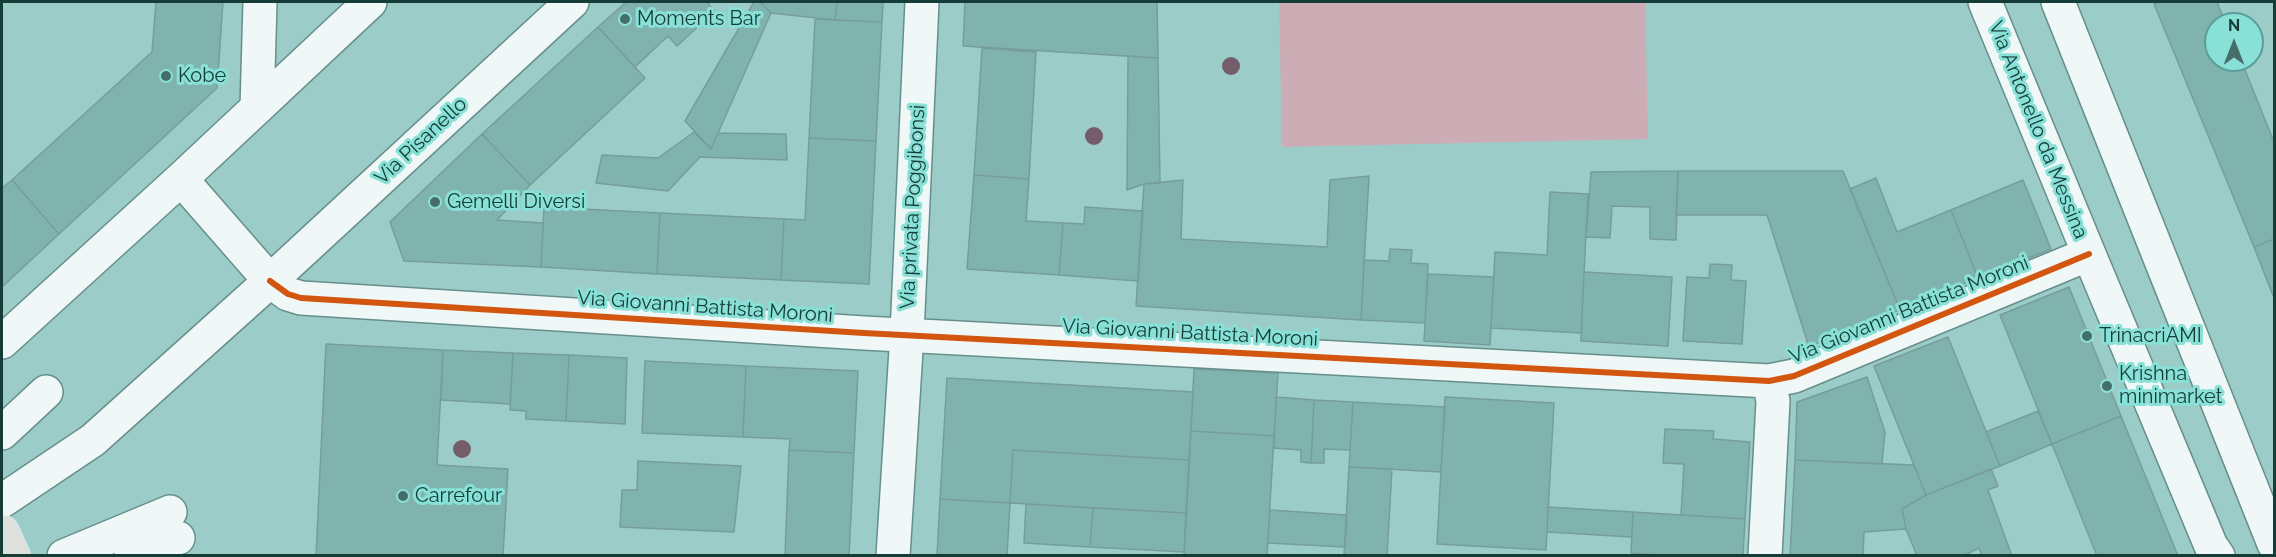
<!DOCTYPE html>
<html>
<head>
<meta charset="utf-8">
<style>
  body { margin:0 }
  #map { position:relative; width:2276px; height:557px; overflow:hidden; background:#9cccc7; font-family:Raleway,sans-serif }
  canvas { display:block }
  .frame { position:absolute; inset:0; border:3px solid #163c38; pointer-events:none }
  .north { position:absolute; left:2204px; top:12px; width:60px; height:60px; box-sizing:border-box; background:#88e0d7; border:2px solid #5a9e97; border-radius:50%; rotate:0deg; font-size:16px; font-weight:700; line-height:24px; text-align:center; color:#163c38 }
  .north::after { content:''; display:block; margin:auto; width:21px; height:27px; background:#456e6a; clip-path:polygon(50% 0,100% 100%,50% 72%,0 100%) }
</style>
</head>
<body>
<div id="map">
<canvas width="2276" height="557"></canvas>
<div class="frame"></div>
<div class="north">N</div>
</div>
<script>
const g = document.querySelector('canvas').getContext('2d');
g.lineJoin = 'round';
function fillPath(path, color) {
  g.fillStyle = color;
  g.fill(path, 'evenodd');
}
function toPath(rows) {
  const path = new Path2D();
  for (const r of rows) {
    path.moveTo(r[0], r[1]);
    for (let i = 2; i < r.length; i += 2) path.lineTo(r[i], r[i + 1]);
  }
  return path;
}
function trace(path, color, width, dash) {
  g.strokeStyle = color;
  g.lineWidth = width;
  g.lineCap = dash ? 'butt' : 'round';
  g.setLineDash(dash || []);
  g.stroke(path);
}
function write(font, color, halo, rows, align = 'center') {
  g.font = font + ' Raleway,sans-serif';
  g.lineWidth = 6;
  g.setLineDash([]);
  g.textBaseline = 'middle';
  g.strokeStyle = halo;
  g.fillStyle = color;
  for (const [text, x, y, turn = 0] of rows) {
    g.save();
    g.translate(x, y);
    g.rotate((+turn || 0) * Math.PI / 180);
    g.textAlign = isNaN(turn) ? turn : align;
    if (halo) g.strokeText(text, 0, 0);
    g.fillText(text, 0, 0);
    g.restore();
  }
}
fillPath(toPath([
  [1279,2,1645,2,1648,139,1282,147]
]), '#ccadb5');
const building = toPath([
  [156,2,223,2,217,88,59,234,12,180,152,52,156,2],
  [626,2,711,2,708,4,715,11,677,46,668,36,635,67,598,27,626,2],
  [754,2,760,2,771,13,711,149,685,121,754,2],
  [760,2,837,2,835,20,771,13,760,2],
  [837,2,883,2,882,22,835,20,837,2],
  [965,2,1157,2,1158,58,963,46,965,2],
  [2160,2,2217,2,2226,24,2216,24,2216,60,2241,60,2274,142,2274,239,2254,247,2154,4,2160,2],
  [815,19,882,22,876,141,809,138,815,19],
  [598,27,645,78,530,185,482,134,598,27],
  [982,48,1036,52,1029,179,974,175,982,48],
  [1128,56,1158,58,1160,183,1144,184,1127,190,1128,56],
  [694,132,711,149,718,133,786,134,787,160,700,157,668,191,596,183,602,155,658,158,694,132],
  [482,134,530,185,497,220,543,223,541,267,404,261,390,222,482,134],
  [809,138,876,141,869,284,781,280,784,219,805,220,809,138],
  [1678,171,1843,171,1900,310,1809,347,1767,215,1676,215,1678,171],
  [1678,171,1676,240,1650,239,1650,207,1612,206,1610,238,1586,237,1591,172,1678,171],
  [974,175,1029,179,1026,221,1063,223,1059,275,967,269,974,175],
  [1369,176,1361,320,1136,306,1144,184,1183,180,1181,239,1327,247,1330,180,1369,176],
  [1876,178,1897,232,1951,210,1978,278,1900,310,1850,189,1876,178],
  [12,180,59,234,2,287,2,188,12,180],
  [2023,180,2051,249,1978,278,1951,210,2023,180],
  [1550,192,1588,194,1581,333,1491,328,1495,252,1547,255,1550,192],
  [544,207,660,213,657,274,541,267,544,207],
  [1085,207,1143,211,1138,281,1059,275,1063,223,1084,224,1085,207],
  [660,213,784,219,781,280,657,274,660,213],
  [2274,239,2274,298,2254,247,2274,239],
  [1390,249,1412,250,1411,263,1428,264,1425,323,1361,320,1364,260,1389,261,1390,249],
  [1710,264,1732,265,1731,280,1746,281,1742,344,1683,341,1687,277,1709,278,1710,264],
  [1584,272,1672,277,1668,346,1581,341,1584,272],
  [1428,274,1494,277,1490,345,1424,341,1428,274],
  [2069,287,2121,416,2052,444,2000,315,2069,287],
  [1948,337,2000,466,1926,495,1874,366,1948,337],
  [326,344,443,350,437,465,508,469,503,556,316,556,326,344],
  [443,350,513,353,510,404,441,400,443,350],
  [513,353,569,355,566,421,526,419,526,411,510,410,513,353],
  [569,355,627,358,625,424,566,421,569,355],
  [645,361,746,366,743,437,642,433,645,361],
  [746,366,858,371,854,453,789,450,790,439,743,437,746,366],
  [1194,369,1278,373,1274,436,1191,431,1194,369],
  [1867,377,1885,432,1882,464,1795,460,1797,402,1867,377],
  [947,378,1193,392,1189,460,1013,450,1010,503,940,499,947,378],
  [1276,397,1314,400,1311,463,1301,462,1301,450,1274,448,1276,397],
  [1445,397,1554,403,1546,550,1437,544,1445,397],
  [1314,400,1353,402,1350,450,1324,449,1324,463,1311,463,1314,400],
  [1353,402,1445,407,1441,472,1349,467,1353,402],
  [2038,411,2052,444,2000,466,1986,432,2038,411],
  [2121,416,2178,556,2097,556,2052,444,2121,416],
  [1665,429,1714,431,1713,439,1750,442,1745,519,1681,515,1684,464,1663,463,1665,429],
  [1191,431,1274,436,1267,556,1184,556,1191,431],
  [789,450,854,453,849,556,785,556,789,450],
  [1013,450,1189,460,1186,513,1010,503,1013,450],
  [1795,460,1914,465,1926,495,1902,509,1906,529,1864,532,1863,556,1790,556,1795,460],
  [638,461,741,466,734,532,620,527,622,490,637,490,638,461],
  [1349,467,1392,469,1387,556,1344,556,1349,467],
  [1991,469,1998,486,1988,490,2012,556,1982,556,1979,548,1963,556,1917,556,1906,529,1902,509,1926,495,1991,469],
  [940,499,1010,503,1007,556,937,556,940,499],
  [1026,504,1093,508,1090,547,1024,543,1026,504],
  [1548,507,1633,512,1632,537,1547,532,1548,507],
  [1093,508,1186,513,1184,552,1090,547,1093,508],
  [1270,510,1347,515,1345,547,1268,543,1270,510],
  [1633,512,1745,519,1743,556,1673,556,1631,553,1633,512]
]);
fillPath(building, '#81b3ae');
trace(building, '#779d9a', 1.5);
const minor = toPath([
  [1985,2,2089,254,2211,546,2218,556],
  [2058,2,2274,544],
  [257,108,260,2],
  [181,179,270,281,288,294,301,298,864,333,1769,381,1794,376,2089,254],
  [2,342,181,179,370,2],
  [2,433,46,392],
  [2,501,93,440,270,281,572,2],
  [64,556,170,512],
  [131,556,157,544,178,538],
  [893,556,907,334,922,2],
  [1765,556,1773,401,1769,381]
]);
const major = toPath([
  [2,532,13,556]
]);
trace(minor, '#668f8b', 36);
trace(major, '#d2e8e6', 36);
trace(minor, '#f0f7f7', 33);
trace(major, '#dde0db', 33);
trace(toPath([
  [270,281,288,294,301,298,864,333,1769,381,1794,376,2089,254]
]), '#d35610', 6);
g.fillStyle = '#735d6b';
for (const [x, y] of [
  [1231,66],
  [1094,136],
  [462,449]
]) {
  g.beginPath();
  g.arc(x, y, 9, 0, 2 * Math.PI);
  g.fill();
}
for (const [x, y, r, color] of [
  [625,19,6,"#456e6a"],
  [166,76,6,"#456e6a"],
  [435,202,6,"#456e6a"],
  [2087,336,6,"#456e6a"],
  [2107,386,6,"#456e6a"],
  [403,496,6,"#456e6a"]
]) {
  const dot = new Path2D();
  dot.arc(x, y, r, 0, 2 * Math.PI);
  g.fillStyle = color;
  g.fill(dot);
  trace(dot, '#88e0d7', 2);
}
write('20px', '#163c38', '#88e0d7', [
  ["Moments Bar",637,19],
  ["Kobe",178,76],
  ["Gemelli Diversi",447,202],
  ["TrinacriAMI",2099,336],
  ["Krishna",2119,374],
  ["minimarket",2119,397],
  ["Carrefour",415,496]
], 'left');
write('20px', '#163c38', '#88e0d7', [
  ["Via Antonello da Messina",2038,130,68],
  ["Via Pisanello",421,141,-43],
  ["Via privata Poggibonsi",913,207,-87],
  ["Via Giovanni Battista Moroni",705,307,4],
  ["Via Giovanni Battista Moroni",1909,310,-22],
  ["Via Giovanni Battista Moroni",1190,333,3]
]);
</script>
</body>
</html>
